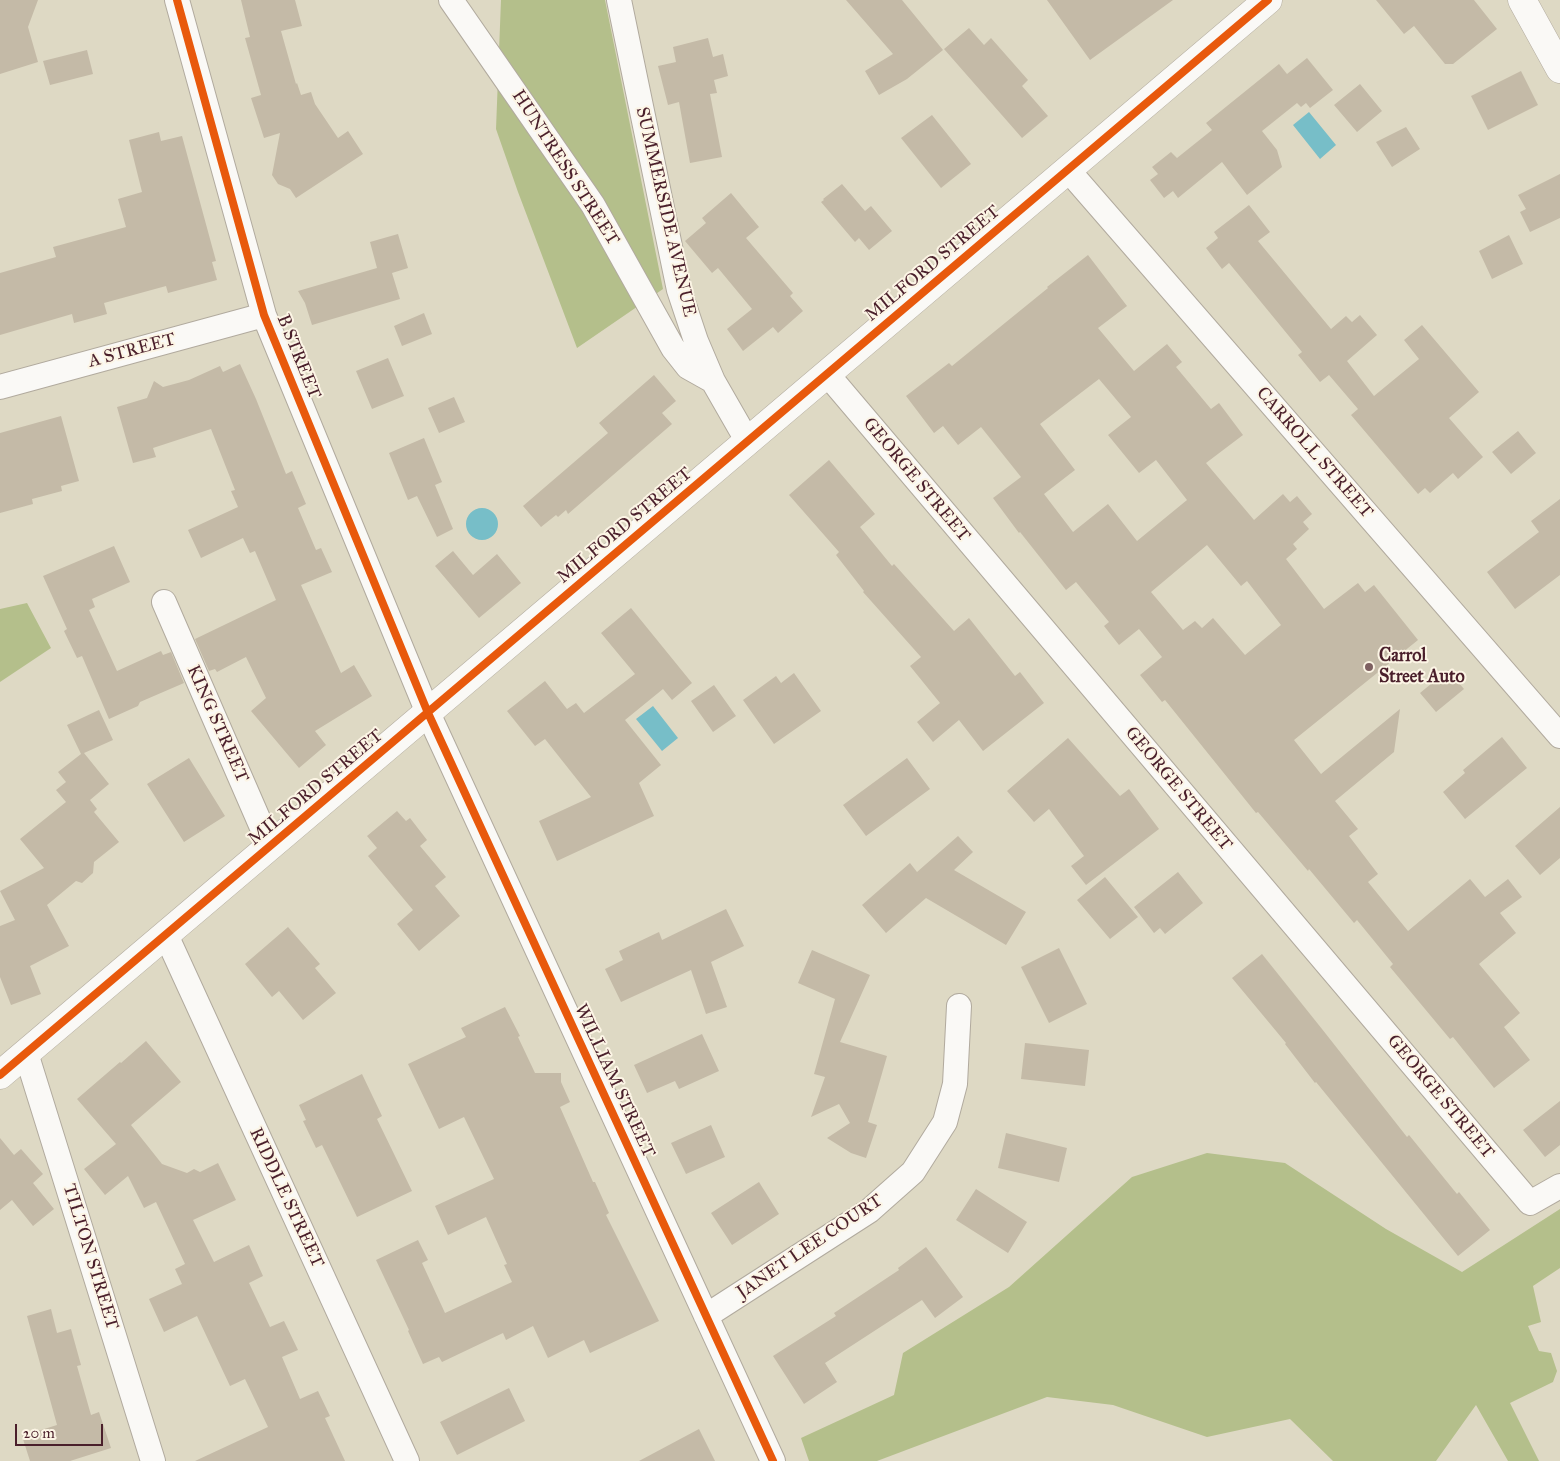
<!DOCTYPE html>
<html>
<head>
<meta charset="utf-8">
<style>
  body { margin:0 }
  #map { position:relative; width:1560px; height:1461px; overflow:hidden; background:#ded9c4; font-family:"IM FELL Great Primer",serif }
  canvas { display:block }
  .scale { position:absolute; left:15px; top:1424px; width:88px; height:22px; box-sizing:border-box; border:2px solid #4a1f2b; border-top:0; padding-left:6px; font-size:15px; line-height:18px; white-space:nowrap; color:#4a1f2b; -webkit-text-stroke:4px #fcf5e5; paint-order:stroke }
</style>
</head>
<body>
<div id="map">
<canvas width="1560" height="1461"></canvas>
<div class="scale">20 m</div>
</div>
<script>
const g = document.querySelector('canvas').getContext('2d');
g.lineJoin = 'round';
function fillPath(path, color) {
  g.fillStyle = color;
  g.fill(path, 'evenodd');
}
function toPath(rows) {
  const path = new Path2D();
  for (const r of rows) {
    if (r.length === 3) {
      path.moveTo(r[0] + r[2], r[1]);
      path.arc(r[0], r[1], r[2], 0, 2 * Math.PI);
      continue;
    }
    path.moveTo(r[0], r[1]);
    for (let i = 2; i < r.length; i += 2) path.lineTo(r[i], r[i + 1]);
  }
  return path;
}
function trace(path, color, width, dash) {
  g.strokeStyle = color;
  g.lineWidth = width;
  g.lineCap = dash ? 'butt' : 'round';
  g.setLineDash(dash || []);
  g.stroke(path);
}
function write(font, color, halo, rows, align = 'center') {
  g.font = font + ' "IM FELL Great Primer",serif';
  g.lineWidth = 4;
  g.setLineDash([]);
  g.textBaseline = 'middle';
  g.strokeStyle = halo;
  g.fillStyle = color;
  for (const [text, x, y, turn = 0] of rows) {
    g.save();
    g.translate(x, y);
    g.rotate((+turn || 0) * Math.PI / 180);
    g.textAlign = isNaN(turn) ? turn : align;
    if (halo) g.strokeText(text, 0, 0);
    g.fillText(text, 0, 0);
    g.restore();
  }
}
fillPath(toPath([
  [501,0,605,0,663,289,577,348,518,192,496,129],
  [27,603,51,648,0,682,0,609],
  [1207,1153,1285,1163,1386,1229,1462,1272,1560,1209,1560,1268,1533,1286,1541,1322,1528,1326,1539,1351,1551,1353,1557,1371,1553,1382,1510,1403,1539,1461,1508,1461,1476,1405,1436,1461,1333,1461,1290,1419,1207,1437,1113,1405,1047,1397,877,1461,809,1461,801,1438,894,1395,903,1353,1009,1287,1132,1177]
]), '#b4bf8b');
fillPath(toPath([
  [1309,112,1336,145,1320,159,1293,125],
  [482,524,16],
  [653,706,678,738,662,751,636,719]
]), '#77bec8');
fillPath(toPath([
  [0,0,38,0,28,27,38,62,0,74],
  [241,0,295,0,302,26,281,31,296,84,297,83,301,95,311,92,315,104,338,138,348,131,363,154,296,198,290,189,278,184,272,175,280,133,264,138,251,98,261,95,245,38,250,37],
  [846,0,902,0,943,50,907,79,879,95,865,71,893,54],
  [1047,0,1173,0,1090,60],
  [1376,0,1474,0,1497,29,1453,64,1445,64,1414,26,1404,34],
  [969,28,984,45,991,38,1028,80,1022,86,1048,116,1022,138,944,49],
  [708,38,713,57,723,54,728,76,714,80,717,93,710,94,722,157,690,163,679,102,668,105,658,66,676,62,673,47],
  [87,50,93,74,50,85,43,61],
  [1307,58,1333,90,1310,108,1306,103,1301,107,1297,103,1262,131,1277,150,1282,167,1247,195,1222,162,1178,198,1173,191,1164,198,1150,180,1158,174,1152,167,1171,152,1177,158,1212,130,1206,123,1279,64,1287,74],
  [1521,71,1538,105,1488,130,1471,96],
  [1360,84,1382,111,1357,132,1334,105],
  [932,115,971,164,941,188,901,138],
  [1406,127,1420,149,1392,167,1376,142],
  [159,132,161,141,182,136,216,261,212,262,217,280,168,293,166,286,104,303,107,314,74,323,72,314,0,335,0,273,56,257,53,247,126,227,118,199,142,192,129,140],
  [1560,174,1560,218,1530,232,1520,212,1526,209,1518,195],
  [842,184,865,211,871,206,892,231,869,250,859,238,855,242,821,202,824,200,823,199],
  [731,193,759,227,746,238,793,293,790,296,803,311,778,333,773,327,743,351,727,329,752,309,718,268,712,273,685,241,706,223,702,218],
  [1249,205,1270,232,1258,241,1331,329,1346,316,1352,322,1360,315,1377,335,1347,361,1374,396,1419,359,1404,340,1422,325,1479,392,1449,418,1483,457,1458,479,1453,473,1430,493,1425,488,1418,494,1351,415,1358,409,1329,375,1320,382,1298,355,1302,352,1229,263,1222,269,1206,248,1218,238,1214,232],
  [398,234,408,268,392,273,400,299,312,325,305,303,298,291,377,268,370,242],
  [1509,235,1523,264,1492,279,1479,251],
  [1088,255,1127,306,1098,328,1134,371,1167,344,1182,362,1176,367,1211,409,1219,403,1243,435,1206,463,1254,520,1283,494,1290,502,1297,496,1312,514,1303,522,1309,529,1293,544,1297,549,1286,559,1324,609,1358,583,1365,592,1374,585,1418,640,1294,740,1321,774,1400,709,1394,752,1335,801,1358,829,1349,836,1378,874,1368,882,1408,931,1470,879,1485,897,1508,879,1522,897,1500,913,1516,933,1479,964,1520,1013,1504,1027,1530,1060,1494,1088,1453,1037,1450,1039,1390,967,1393,964,1357,920,1354,923,1309,869,1308,871,1258,812,1256,813,1165,700,1162,702,1140,675,1162,657,1139,629,1119,645,1104,626,1109,622,1076,582,1066,590,1020,532,1019,533,993,498,1021,477,981,427,958,445,943,426,934,433,906,396,949,363,952,366,1048,288,1047,287],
  [1099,379,1131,417,1108,435,1139,473,1156,460,1187,500,1137,541,1108,504,1073,532,1044,494,1075,470,1040,424],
  [1207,545,1241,586,1247,581,1281,625,1245,655,1213,618,1202,628,1195,621,1183,630,1151,592],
  [424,313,432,334,402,346,394,326],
  [388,358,404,396,372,409,356,371],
  [240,364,256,399,286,474,292,471,306,504,298,508,316,550,321,548,332,572,301,585,341,673,354,665,372,696,315,731,326,745,299,768,251,711,266,698,246,657,217,672,215,669,209,671,195,639,276,600,255,551,250,553,243,538,201,558,188,530,238,507,231,491,235,490,211,429,153,448,156,457,133,463,117,407,147,398,154,381,163,387,189,380,220,366,223,372],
  [654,375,676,401,662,413,672,424,568,514,566,510,558,517,556,515,541,527,523,506,608,433,599,423],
  [454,397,465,422,439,433,428,408],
  [61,416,79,481,61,486,62,491,32,499,33,504,0,513,0,433],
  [1518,431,1536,453,1511,474,1492,452],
  [424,438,442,482,435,485,453,529,437,537,417,496,408,500,389,453],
  [829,460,875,514,860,527,892,566,894,564,954,631,969,618,1015,676,1020,672,1044,703,983,751,959,720,933,742,917,722,940,703,910,666,921,657,863,592,864,591,836,555,839,552,789,495],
  [1560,499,1560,575,1515,609,1487,572,1539,532,1531,521],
  [114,546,130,582,92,599,95,607,89,610,117,671,161,651,163,655,171,652,184,683,140,702,138,706,109,719,82,656,77,658,64,631,67,629,43,576],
  [453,551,473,575,497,554,521,583,479,618,435,566],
  [631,608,692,683,672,700,663,689,625,720,661,765,639,783,654,816,557,861,539,821,591,797,545,739,535,746,507,711,545,681,567,709,576,703,584,713,635,674,601,633],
  [1448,670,1464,689,1436,712,1420,693],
  [794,673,821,711,774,744,743,700,776,676,781,683],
  [714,685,736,716,713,732,691,701],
  [99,710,113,740,84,753,109,784,90,800,97,809,94,812,119,842,94,862,93,873,82,883,76,881,47,905,69,946,30,966,41,994,11,1005,0,977,0,926,15,920,0,891,44,868,20,839,66,802,56,790,66,782,58,772,81,754,67,725],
  [1502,737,1527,768,1465,819,1443,792,1465,773,1463,770],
  [1068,738,1120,796,1129,789,1159,829,1086,885,1071,866,1084,856,1049,809,1034,822,1007,791],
  [189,758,225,816,184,842,147,784],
  [907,758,930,789,866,836,843,805],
  [1560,807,1560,858,1540,875,1515,846],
  [397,811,406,821,410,818,427,840,420,846,446,877,435,886,460,916,419,951,397,924,413,910,368,856,377,848,367,836],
  [958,836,973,852,954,870,1026,912,1006,945,926,898,886,933,862,905,910,863,917,872],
  [1178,872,1203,903,1165,934,1160,928,1154,933,1134,907],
  [1105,877,1138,917,1110,939,1077,900],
  [726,909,744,946,711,962,727,1007,706,1014,691,970,621,1002,605,969,623,960,619,951,659,932,662,940],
  [288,927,320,964,315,968,336,993,303,1020,279,991,272,997,245,964],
  [1059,948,1087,1004,1049,1023,1021,967],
  [812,950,870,975,840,1042,887,1056,868,1122,877,1125,866,1158,851,1153,827,1138,850,1123,839,1104,811,1117,825,1077,814,1074,835,999,798,983],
  [1262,954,1322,1029,1407,1137,1409,1135,1457,1194,1459,1192,1490,1230,1458,1256,1316,1082,1315,1083,1285,1044,1286,1043,1232,978],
  [505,1007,520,1036,518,1037,535,1073,561,1073,561,1082,570,1102,560,1107,593,1182,595,1182,609,1213,606,1215,659,1321,590,1353,584,1340,548,1358,533,1326,506,1340,503,1333,442,1362,439,1357,423,1364,408,1331,409,1330,376,1260,418,1240,428,1260,422,1263,445,1313,512,1282,504,1265,507,1264,486,1217,448,1235,435,1206,494,1179,464,1117,439,1129,408,1064,466,1037,461,1028],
  [702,1034,719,1071,679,1089,675,1081,647,1093,634,1065],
  [146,1041,181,1082,131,1125,162,1164,187,1173,194,1169,200,1172,218,1163,236,1200,193,1220,214,1262,249,1245,263,1276,249,1283,270,1327,284,1321,298,1350,282,1357,300,1399,318,1391,330,1416,325,1418,345,1461,195,1461,268,1427,245,1379,230,1386,197,1316,164,1332,149,1299,182,1284,175,1269,185,1264,156,1202,144,1208,128,1176,105,1195,84,1169,116,1144,77,1099,120,1062,121,1063],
  [1025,1043,1089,1050,1085,1086,1021,1079],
  [362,1074,382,1116,377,1119,412,1191,357,1217,322,1145,316,1148,303,1121,306,1120,299,1105],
  [1560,1101,1560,1145,1545,1157,1523,1130],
  [711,1125,725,1157,686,1174,671,1143],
  [1006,1133,1067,1148,1059,1182,998,1168],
  [0,1138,14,1155,21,1149,43,1174,33,1183,54,1209,33,1226,12,1200,0,1210],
  [759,1182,779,1214,732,1245,711,1213],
  [976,1189,1027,1222,1008,1253,956,1220],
  [926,1247,963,1297,935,1318,922,1300,825,1363,837,1382,804,1404,773,1356,836,1316,834,1313,899,1270,898,1268],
  [51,1309,57,1333,71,1329,81,1365,77,1366,91,1415,99,1412,111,1448,70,1461,30,1461,22,1436,57,1425,27,1316],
  [509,1388,525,1421,457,1455,440,1422],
  [699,1429,715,1461,639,1461]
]), '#c4baa7');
const street = toPath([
  [177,0,264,315,428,713,773,1461],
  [451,0,593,205,673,348,688,367,713,381],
  [619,0,679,290,696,341,713,381,748,442],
  [1068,170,1560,736],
  [827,374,1530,1203,1560,1186],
  [0,387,264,315],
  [164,602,270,846],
  [166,935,407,1461],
  [26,1053,153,1461],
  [706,1316,869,1211,913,1172,945,1122,955,1084,959,1006]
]);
const secondary = toPath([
  [1522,0,1560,69],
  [0,1075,1268,0]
]);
trace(street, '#b1aa9e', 26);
trace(secondary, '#b1aa9e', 29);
trace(street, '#faf9f6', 24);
trace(secondary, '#faf9f6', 28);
trace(toPath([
  [177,0,264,315,428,713,773,1461],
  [0,1075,1268,0]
]), '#e8590c', 8);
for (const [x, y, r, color] of [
  [1369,667,5,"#7e6061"]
]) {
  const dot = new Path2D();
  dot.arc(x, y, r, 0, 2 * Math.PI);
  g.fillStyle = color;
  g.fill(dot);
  trace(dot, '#fcf5e5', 2);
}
write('18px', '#4a1f2b', '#fcf5e5', [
  ["HUNTRESS STREET",565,168,57],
  ["SUMMERSIDE AVENUE",665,212,77],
  ["MILFORD STREET",933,264,-40],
  ["A STREET",132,351,-15],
  ["B STREET",298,357,68],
  ["CARROLL STREET",1314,453,49],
  ["GEORGE STREET",916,480,50],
  ["MILFORD STREET",625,526,-40],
  ["KING STREET",217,724,66],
  ["MILFORD STREET",316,788,-40],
  ["GEORGE STREET",1178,789,50],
  ["WILLIAM STREET",614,1081,65],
  ["GEORGE STREET",1440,1097,50],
  ["RIDDLE STREET",286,1198,65],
  ["JANET LEE COURT",810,1247,-34],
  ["TILTON STREET",90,1257,73]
]);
write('bold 18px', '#4a1f2b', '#fcf5e5', [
  ["Carrol",1379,657],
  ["Street Auto",1379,678]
], 'left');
</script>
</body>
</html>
